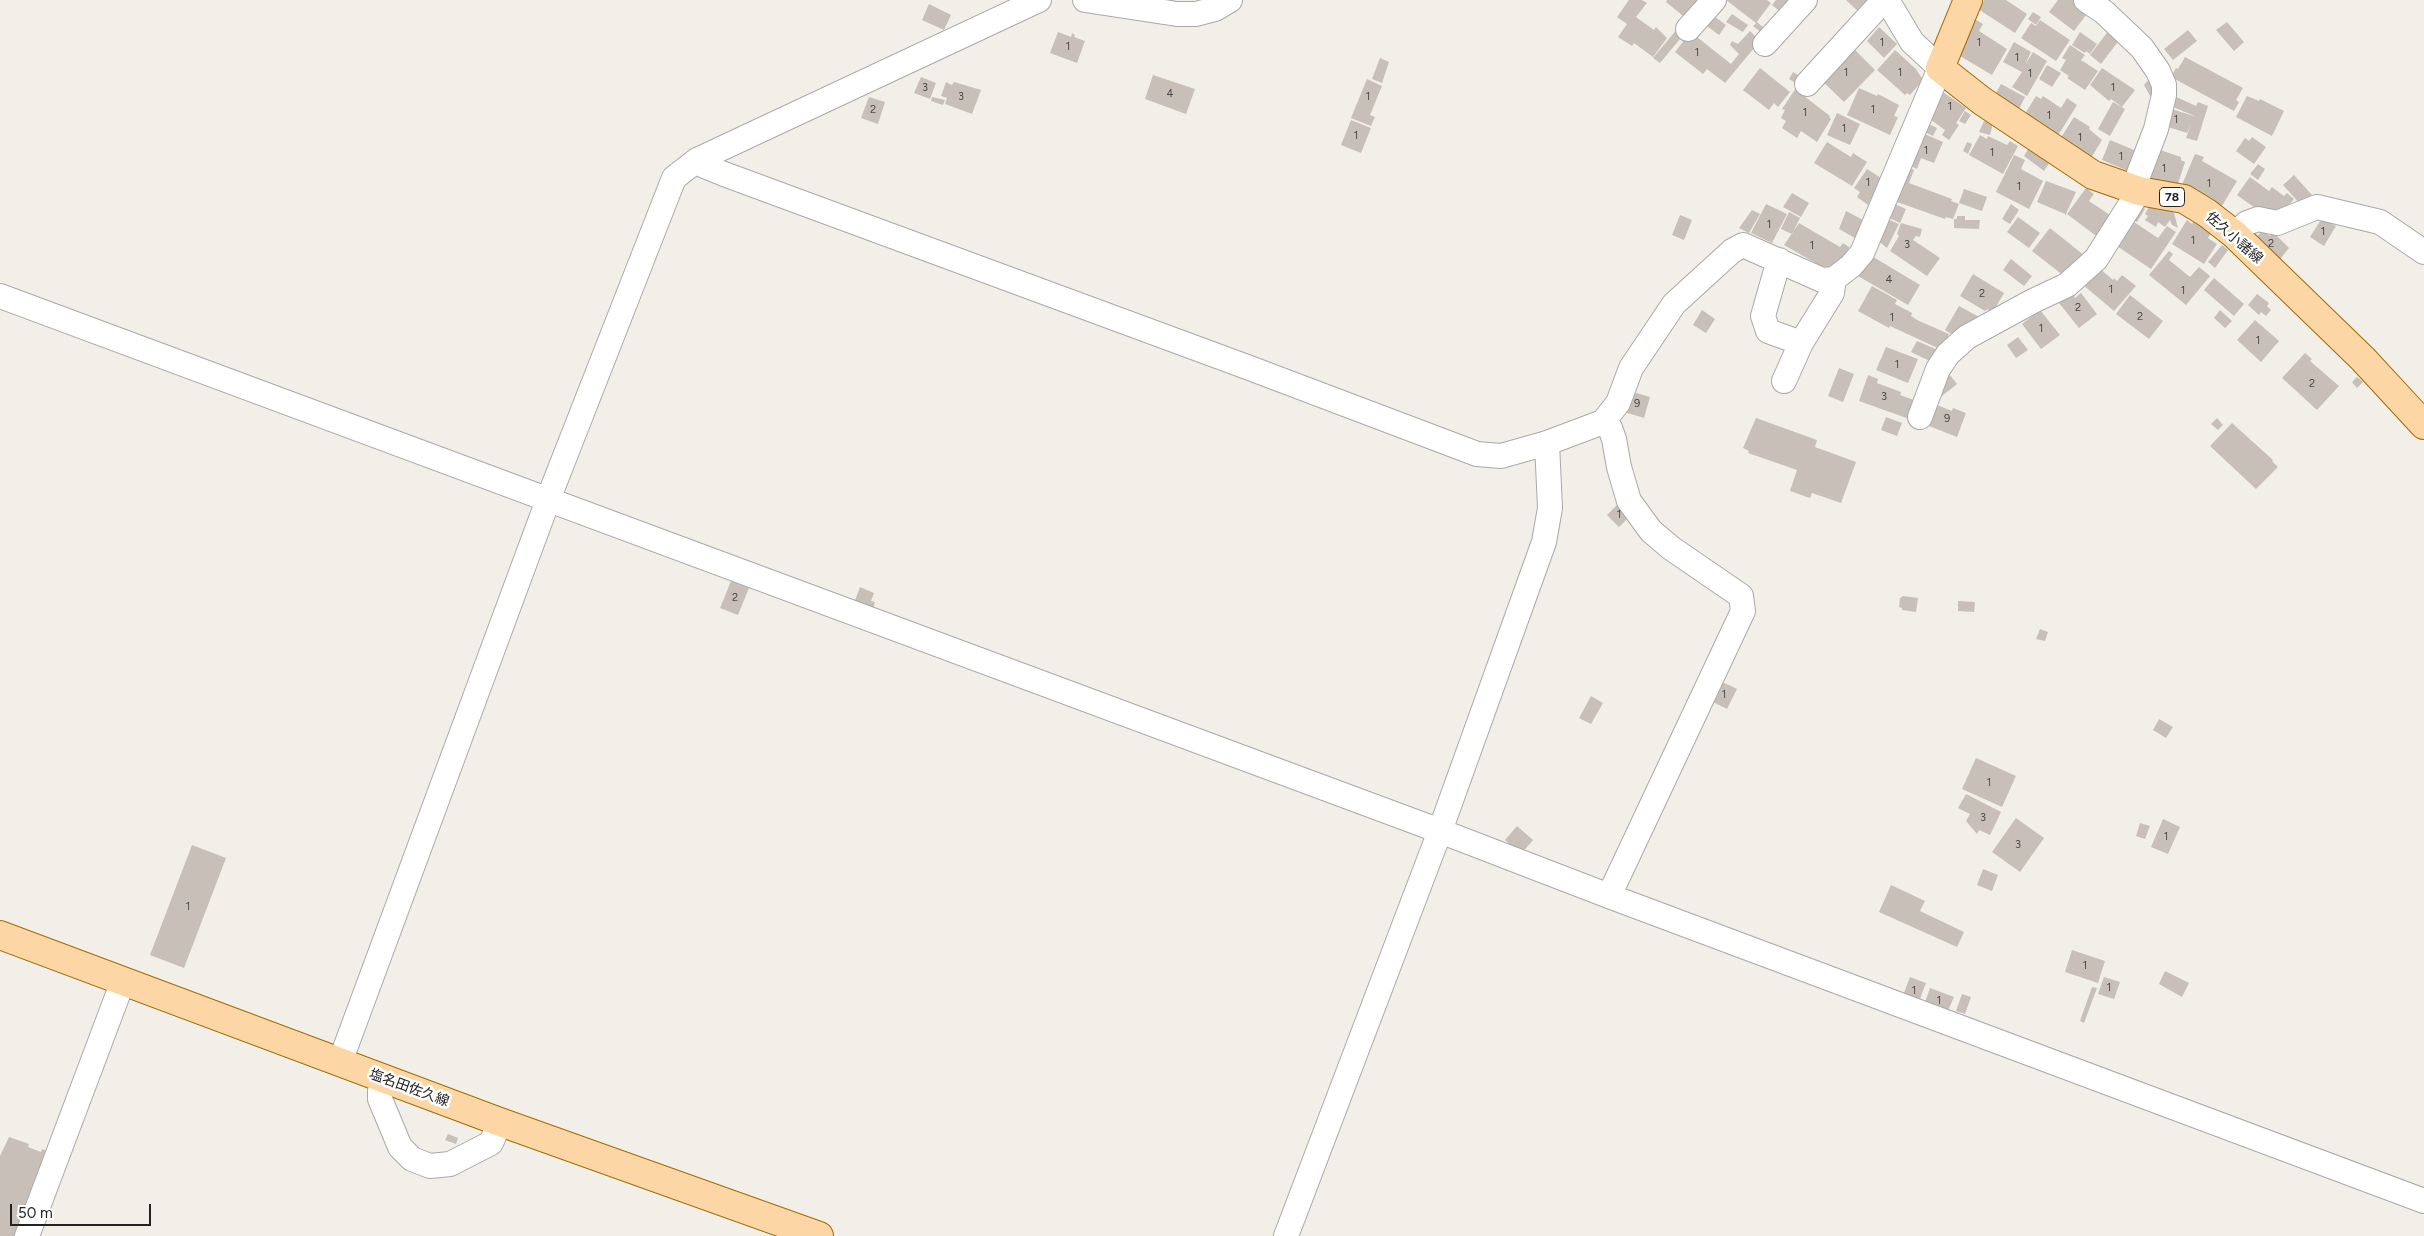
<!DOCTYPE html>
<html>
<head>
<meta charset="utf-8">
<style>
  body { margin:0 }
  #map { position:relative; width:2424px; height:1236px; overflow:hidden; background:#f2efe9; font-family:Figtree,sans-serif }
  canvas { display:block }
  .scale { position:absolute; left:10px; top:1204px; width:141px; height:22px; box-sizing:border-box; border:2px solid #222; border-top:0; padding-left:6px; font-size:15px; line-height:18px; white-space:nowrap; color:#222; -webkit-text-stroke:4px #fff; paint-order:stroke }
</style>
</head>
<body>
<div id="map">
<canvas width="2424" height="1236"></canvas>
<div class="scale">50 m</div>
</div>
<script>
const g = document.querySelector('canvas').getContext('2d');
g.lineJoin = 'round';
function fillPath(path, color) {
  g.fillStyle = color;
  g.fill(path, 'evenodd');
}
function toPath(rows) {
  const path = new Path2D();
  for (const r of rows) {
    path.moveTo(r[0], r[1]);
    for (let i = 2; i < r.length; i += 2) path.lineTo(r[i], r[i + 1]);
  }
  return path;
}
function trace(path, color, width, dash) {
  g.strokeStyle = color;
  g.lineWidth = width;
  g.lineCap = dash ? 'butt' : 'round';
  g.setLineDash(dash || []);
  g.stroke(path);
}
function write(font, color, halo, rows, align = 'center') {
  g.font = font + ' Figtree,"Noto Sans JP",sans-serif';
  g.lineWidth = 5;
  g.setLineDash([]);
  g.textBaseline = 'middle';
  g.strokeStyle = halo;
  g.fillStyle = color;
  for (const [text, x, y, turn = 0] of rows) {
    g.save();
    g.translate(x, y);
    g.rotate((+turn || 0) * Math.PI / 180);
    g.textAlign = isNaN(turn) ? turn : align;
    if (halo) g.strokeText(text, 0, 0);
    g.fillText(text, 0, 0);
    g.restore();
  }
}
fillPath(toPath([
  [1629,0,1642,0,1647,3,1636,17,1654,30,1656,27,1667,38,1653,57,1634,43,1632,46,1618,37,1627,24,1617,17],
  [1667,0,1704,0,1688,20,1666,2],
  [1726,0,1767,0,1771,3,1756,23],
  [1776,0,1795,0,1782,13,1772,5],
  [1846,0,1868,0,1873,5,1863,16],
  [1984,0,2006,0,2027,14,2015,33,1978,9],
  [2058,0,2074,0,2089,11,2074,31,2049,12],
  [929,4,951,15,944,30,922,20],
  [2033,12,2041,17,2036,25,2028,19],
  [1711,14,1726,25,1719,35,1704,24],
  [1732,14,1748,25,1743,32,1726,22],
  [1971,17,1983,24,1979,31,2007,49,1992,75,1955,53],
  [2040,20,2070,40,2056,61,2021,38,2031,23,2036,26],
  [1757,22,1765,29,1762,33,1753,26],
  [2227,22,2244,42,2234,51,2216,30],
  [1696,25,1703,30,1697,37,1731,64,1739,54,1730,45,1732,41,1738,44,1750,31,1760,41,1725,83,1707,69,1703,74,1675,52],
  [1879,27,1897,44,1884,58,1867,41],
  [1678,28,1685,33,1660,63,1653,58],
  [2109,30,2120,39,2101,64,2090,55],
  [2188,30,2197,41,2173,60,2164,49],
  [1058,32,1071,37,1072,33,1075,35,1074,37,1085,41,1077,63,1050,53],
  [2080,32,2097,44,2090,54,2086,51,2085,53,2072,45],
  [2014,42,2031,52,2025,65,2033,52,2047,61,2027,96,2012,87,2022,72,2003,62],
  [2070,45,2085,55,2081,60,2098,71,2085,90,2067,78,2069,76,2060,70,2066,60,2062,58],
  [1852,47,1875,70,1844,102,1817,76],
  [1895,50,1916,69,1923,80,1910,95,1907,93,1905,95,1877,70],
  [2185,57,2243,88,2236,100,2239,102,2234,111,2171,77,2176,68,2178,69],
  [1380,58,1389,62,1382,83,1372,79],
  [2047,65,2061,73,2052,87,2039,79],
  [1760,68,1790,92,1778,107,1774,103,1769,110,1743,90],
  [2102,68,2135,90,2122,107,2111,99,2109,101,2090,85],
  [1793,72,1803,78,1799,85,1789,79],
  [1153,75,1195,89,1186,114,1145,99],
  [921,77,936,83,930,99,914,93],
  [2151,77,2153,101,2144,85],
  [1367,79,1382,86,1370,115,1375,117,1371,126,1351,118],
  [946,82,952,85,954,82,981,90,972,114,945,104,947,98,941,96],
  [2001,84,2025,97,2018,111,1993,98],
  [1798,85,1804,96,1830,116,1829,117,1831,119,1817,142,1801,131,1797,138,1782,128,1786,121,1781,118,1785,110,1782,109],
  [1859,88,1877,96,1878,94,1899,105,1894,116,1898,117,1890,135,1847,115],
  [1943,92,1966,108,1956,123,1959,125,1949,140,1942,135,1945,130,1927,117,1934,107,1943,113,1933,106],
  [2170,94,2196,106,2198,102,2208,106,2197,141,2186,138,2191,124,2187,133,2159,124,2165,107,2197,117,2166,104],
  [2036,96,2041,99,2043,96,2061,108,2067,98,2077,105,2057,137,2025,114],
  [2247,96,2259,101,2260,99,2284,111,2272,136,2236,117],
  [869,97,885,102,878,124,861,118],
  [932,97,945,100,943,105,931,101],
  [2113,102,2125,109,2110,136,2098,129],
  [1965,111,1971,115,1965,124,1959,121],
  [1837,113,1860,124,1850,145,1827,135],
  [2074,117,2090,127,2089,129,2102,140,2091,158,2060,139],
  [1351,120,1371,128,1361,153,1341,145],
  [1984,121,1993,123,1990,135,1979,132],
  [1925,122,1937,128,1933,136,1921,130],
  [1920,132,1943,142,1934,163,1921,158,1917,169,1908,165],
  [1980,135,1987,139,1988,136,2007,145,2010,141,2018,146,2003,174,1969,155],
  [2252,137,2266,147,2254,164,2236,151,2245,138,2249,141],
  [2110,140,2141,153,2133,173,2102,160],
  [1827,142,1851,157,1853,153,1867,162,1852,186,1814,163],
  [1967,142,1972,144,1968,154,1963,151],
  [2030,146,2051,160,2044,171,2024,156],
  [2160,150,2181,157,2181,160,2185,162,2177,187,2142,176],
  [2195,154,2204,157,2202,161,2237,181,2220,209,2181,187],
  [2014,155,2025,160,2021,169,2043,181,2029,209,1996,192],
  [2258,164,2265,169,2258,180,2250,174],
  [1906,166,1914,170,1909,183,1952,199,1951,201,1959,204,1953,219,1946,217,1945,219,1897,202,1893,198],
  [1867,169,1881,178,1868,205,1857,197,1860,192,1854,188],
  [2294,175,2312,195,2301,205,2283,185],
  [2250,177,2269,191,2272,187,2284,196,2287,193,2294,199,2280,215,2269,218,2237,195],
  [2046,181,2076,192,2065,216,2065,214,2037,202],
  [2086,188,2094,194,2089,201,2113,217,2099,238,2067,214],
  [1964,189,1987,197,1982,211,1959,203],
  [1792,193,1809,203,1801,217,1783,207],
  [1890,202,1906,209,1900,223,1885,216],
  [2136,203,2145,209,2137,222,2128,217],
  [1766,204,1787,214,1772,243,1751,233],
  [2011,204,2019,210,2010,224,2002,219],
  [2150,205,2166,208,2174,213,2178,228,2172,225,2170,220,2165,227,2158,222,2156,227,2145,220,2148,216,2145,214],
  [1752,210,1760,214,1749,233,1739,228],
  [1846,211,1865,221,1855,238,1839,229],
  [1789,212,1800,218,1792,234,1781,229],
  [1680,215,1692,220,1684,240,1672,235],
  [1957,216,1965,216,1965,220,1980,220,1979,229,1954,228,1954,219,1957,219],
  [2018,217,2040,233,2029,248,2007,232],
  [1885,218,1899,224,1887,248,1877,240],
  [2322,218,2336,226,2324,246,2310,237],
  [2194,219,2212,231,2208,238,2217,244,2204,264,2172,244,2187,220,2192,224],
  [2131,220,2158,238,2167,226,2176,232,2151,269,2111,242],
  [1799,223,1840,247,1843,243,1849,247,1845,255,1826,269,1784,245],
  [1901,223,1922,229,1920,237,1916,236,1913,240,1940,258,1927,276,1890,251,1899,236,1897,234],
  [2050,228,2085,256,2064,276,2032,251],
  [2263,230,2270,236,2273,232,2289,248,2277,263,2253,240],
  [2222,245,2228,250,2215,268,2208,262],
  [2169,251,2173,254,2169,260,2190,277,2199,267,2210,276,2186,305,2149,275],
  [1870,255,1920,285,1908,305,1858,276],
  [2011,259,2032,276,2024,286,2003,270],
  [2097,266,2113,280,2114,278,2117,281,2122,275,2136,286,2114,311,2082,284],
  [1973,274,2004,293,1993,312,1987,309,1985,311,1960,296],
  [2214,278,2244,304,2234,316,2204,290],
  [1872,286,1897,300,1895,304,1912,313,1911,316,1917,320,1949,334,1942,350,1890,326,1889,328,1858,311],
  [2072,293,2075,298,2081,293,2097,314,2079,328,2059,303],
  [2257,294,2269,303,2267,306,2271,310,2266,316,2261,312,2259,315,2248,305],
  [2130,295,2163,321,2149,339,2116,314],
  [1959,306,1979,317,1956,337,1945,330],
  [1702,310,1715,319,1706,333,1693,325],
  [2040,310,2060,335,2041,349,2022,324],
  [2220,310,2232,321,2225,328,2214,318],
  [2255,320,2279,341,2261,362,2237,340],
  [2018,337,2028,350,2016,358,2007,345],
  [1917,341,1938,350,1932,362,1911,352],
  [1886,347,1918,359,1908,383,1876,370],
  [2305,353,2312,359,2310,361,2339,386,2317,410,2282,378],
  [1839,368,1854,374,1843,402,1828,396],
  [1949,374,1957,384,1942,396,1934,386],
  [1868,375,1878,379,1877,383,1901,392,1900,395,1914,400,1912,420,1859,401],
  [2357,377,2363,382,2357,388,2352,382],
  [1630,391,1650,397,1644,418,1624,412],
  [1937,405,1952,411,1953,408,1966,413,1957,437,1929,426],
  [1886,417,1902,423,1897,436,1881,430],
  [1756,418,1817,440,1815,447,1856,462,1841,503,1812,493,1810,498,1790,491,1797,470,1748,453,1749,451,1743,448],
  [2217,418,2223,425,2218,430,2211,424],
  [2232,423,2273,460,2272,461,2278,467,2256,489,2210,446],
  [1619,503,1631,515,1619,527,1607,515],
  [731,581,749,588,738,615,720,608],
  [860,587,874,593,871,601,875,602,873,609,854,603],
  [1903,596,1918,598,1916,612,1902,610,1902,608,1899,607,1900,598],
  [1958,601,1975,602,1974,612,1958,611],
  [2040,629,2048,632,2045,641,2036,639],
  [1720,681,1737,689,1727,709,1711,701],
  [1591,696,1603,703,1591,724,1579,718],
  [2159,719,2173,727,2166,738,2153,730],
  [1976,758,2016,776,2002,807,1962,789],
  [1966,794,2001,812,1990,835,1979,830,1977,834,1966,821,1970,814,1958,808],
  [2016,818,2044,838,2020,872,1992,852],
  [2163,819,2180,827,2168,854,2151,847],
  [2140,823,2150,826,2145,839,2136,836],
  [1517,826,1533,840,1521,854,1505,840],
  [192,845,226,858,184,968,150,955],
  [1983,869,1998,875,1992,891,1977,885],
  [1891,885,1925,901,1920,911,1964,932,1957,947,1879,912],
  [2072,950,2105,961,2098,983,2065,972],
  [2165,971,2189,983,2182,997,2159,984],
  [1910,977,1926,983,1918,1004,1902,998],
  [2104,977,2120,982,2114,999,2098,994],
  [2092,987,2097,988,2084,1023,2080,1021],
  [1930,988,1954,997,1947,1013,1924,1005],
  [1962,994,1971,997,1965,1014,1956,1011],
  [448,1134,458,1138,456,1144,445,1140],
  [9,1137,29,1144,28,1147,41,1152,42,1149,51,1153,19,1236,0,1236,0,1156]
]), '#c7bfb8');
const minor = toPath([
  [1085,0,1177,14,1196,14,1215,9,1230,0],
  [2086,0,2104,12,2142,48,2158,71,2164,85,2164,95,2156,129,2133,189],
  [1688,29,1714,0],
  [1765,44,1805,0],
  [1807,84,1884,0],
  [697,160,702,165,724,174,1247,367,1477,454,1501,456,1547,443,1603,422,1618,403,1631,368,1674,304,1732,251,1743,245,1822,280,1834,279,1851,266,1862,253,1940,68,1912,42,1887,0],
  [2234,234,2247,223,2258,219,2277,223,2317,207,2380,222,2424,252],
  [1779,260,1763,316,1768,331,1801,343],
  [0,296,1440,831,1609,896,2424,1201],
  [1784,381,1801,343,1832,293,1834,279],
  [1920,417,1938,369,1948,354,1967,337,2033,301,2067,285,2096,259,2139,191],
  [1603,422,1610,428,1614,439,1619,467,1629,501,1651,531,1671,548,1741,596,1743,611,1609,896],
  [340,1062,551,492,674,178,697,160,1039,0],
  [384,1079,380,1091,380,1099,400,1147,412,1159,430,1166,450,1164,491,1143,500,1122],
  [27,1236,123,981],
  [1286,1236,1440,831,1544,542,1550,508,1547,443]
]);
const major = toPath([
  [1968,0,1940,68,1982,101,2093,175,2139,191,2184,199,2207,213,2234,234,2363,359,2424,425],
  [0,935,500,1122,819,1236]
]);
trace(minor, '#a9a9a9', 26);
trace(major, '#a06b00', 30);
trace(minor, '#fff', 24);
trace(major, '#fcd6a4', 28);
write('11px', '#4b4948', null, [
  ["1",1882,43],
  ["1",1979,43],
  ["1",1068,47],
  ["1",1697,53],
  ["1",2017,58],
  ["1",1846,73],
  ["1",1900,73],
  ["1",2030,74],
  ["3",925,88],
  ["1",2113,88],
  ["4",1170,94],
  ["3",961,97],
  ["1",1368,97],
  ["1",1950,107],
  ["2",873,110],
  ["1",1873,110],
  ["1",1805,113],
  ["1",2049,116],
  ["1",2176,120],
  ["1",1844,129],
  ["1",1356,136],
  ["1",2080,138],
  ["1",1926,151],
  ["1",1992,153],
  ["1",2121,157],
  ["1",2164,169],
  ["1",1868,183],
  ["1",2209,184],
  ["1",2019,187],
  ["1",1769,225],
  ["1",2323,232],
  ["1",2193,241],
  ["2",2271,244],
  ["3",1907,245],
  ["1",1812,246],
  ["4",1889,280],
  ["1",2111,290],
  ["1",2183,291],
  ["2",1982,294],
  ["2",2078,308],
  ["2",2140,317],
  ["1",1892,318],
  ["1",2041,329],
  ["1",2258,341],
  ["1",1897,365],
  ["2",2312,384],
  ["3",1884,397],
  ["9",1637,404],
  ["9",1947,419],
  ["1",1619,515],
  ["2",735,598],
  ["1",1724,695],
  ["1",1989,783],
  ["3",1983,818],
  ["1",2166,837],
  ["3",2018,845],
  ["1",188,907],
  ["1",2085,966],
  ["1",2109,988],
  ["1",1914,991],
  ["1",1939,1001]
]);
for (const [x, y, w] of [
  [2172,197,25]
]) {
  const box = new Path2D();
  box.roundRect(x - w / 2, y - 9.5, w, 19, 4);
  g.fillStyle = '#fff';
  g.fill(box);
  trace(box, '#222', 1);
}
write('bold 12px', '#222', null, [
  ["78",2172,197]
]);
write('14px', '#222', '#fff', [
  ["佐久小諸線",2234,238,41],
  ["塩名田佐久線",409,1088,20]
]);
</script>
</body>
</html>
